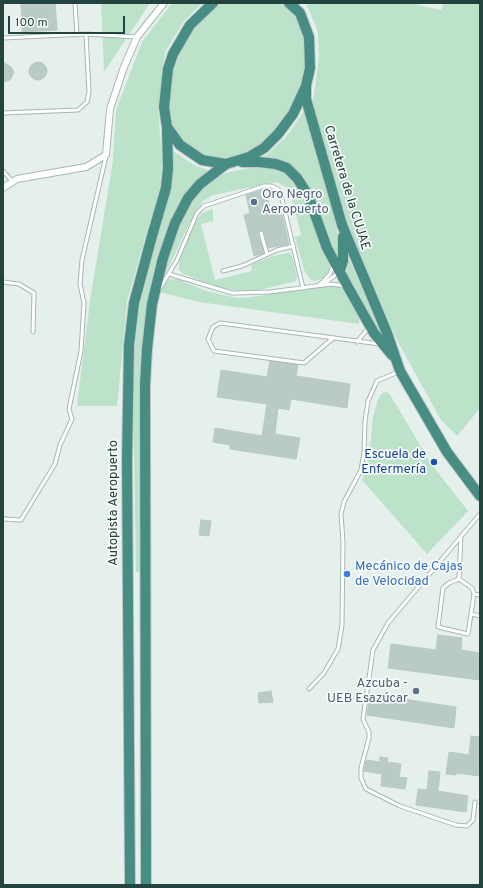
<!DOCTYPE html>
<html>
<head>
<meta charset="utf-8">
<style>
  body { margin:0 }
  #map { position:relative; width:483px; height:888px; overflow:hidden; background:#e5efec; font-family:Overpass,sans-serif }
  canvas { display:block }
  .frame { position:absolute; inset:0; border:4px solid #22433e; pointer-events:none }
  .scale { position:absolute; left:8px; top:16px; width:117px; height:18px; box-sizing:border-box; border:2px solid #22433e; border-top:0; padding-left:5px; font-size:12px; line-height:14px; white-space:nowrap; color:#22433e; -webkit-text-stroke:3px #f6fbf9; paint-order:stroke }
</style>
</head>
<body>
<div id="map">
<canvas width="483" height="888"></canvas>
<div class="frame"></div>
<div class="scale">100 m</div>
</div>
<script>
const g = document.querySelector('canvas').getContext('2d');
g.lineJoin = 'round';
function fillPath(path, color) {
  g.fillStyle = color;
  g.fill(path, 'evenodd');
}
function toPath(rows) {
  const path = new Path2D();
  for (const r of rows) {
    if (r.length === 3) {
      path.moveTo(r[0] + r[2], r[1]);
      path.arc(r[0], r[1], r[2], 0, 2 * Math.PI);
      continue;
    }
    path.moveTo(r[0], r[1]);
    for (let i = 2; i < r.length; i += 2) path.lineTo(r[i], r[i + 1]);
  }
  return path;
}
function trace(path, color, width, dash) {
  g.strokeStyle = color;
  g.lineWidth = width;
  g.lineCap = dash ? 'butt' : 'round';
  g.setLineDash(dash || []);
  g.stroke(path);
}
function write(font, color, halo, rows, align = 'center') {
  g.font = font + ' Overpass,sans-serif';
  g.lineWidth = 3.5;
  g.setLineDash([]);
  g.textBaseline = 'middle';
  g.strokeStyle = halo;
  g.fillStyle = color;
  for (const [text, x, y, turn = 0] of rows) {
    g.save();
    g.translate(x, y);
    g.rotate((+turn || 0) * Math.PI / 180);
    g.textAlign = isNaN(turn) ? turn : align;
    if (halo) g.strokeText(text, 0, 0);
    g.fillText(text, 0, 0);
    g.restore();
  }
}
fillPath(toPath([
  [101,3,150,3,104,72,102,22],
  [172,3,202,3,184,21,165,52,158,108,162,161,160,187,127,301,117,406,77,406,90,301,113,160,116,110,142,42],
  [220,3,283,3,298,20,305,44,305,69,302,81,293,105,280,126,262,143,246,154,234,158,210,157,194,151,181,141,175,130,170,115,169,88,181,48,191,30],
  [306,3,417,3,417,5,442,10,443,3,480,3,480,408,457,436,441,420,397,340,350,235,314,115,313,102,319,57,318,32],
  [304,111,333,212,342,254,339,263,305,183,265,156,286,137],
  [173,151,194,165,208,170,192,186,170,223,156,267,141,484,140,572,136,572,133,381,135,346,139,310,150,256,170,191],
  [261,166,271,167,288,175,303,194,311,220,316,225,329,260,329,269,325,277,316,281,311,280,304,270,295,237,301,235,293,202,287,188,277,182,213,195,203,201,189,224,162,281,170,245,177,226,195,194,214,177,233,171],
  [213,209,213,221,201,224,215,280,252,271,251,265,273,256,288,253,291,254,294,262,297,277,296,281,260,290,235,290,218,287,183,274,179,270,179,263,193,225,202,213],
  [349,259,376,319,385,341,346,275],
  [170,279,177,279,206,291,237,298,251,297,331,285,339,286,342,288,359,318,359,324,199,302,160,292,165,283],
  [386,392,389,393,432,465,468,511,427,554,362,480,369,457,373,418,377,402,381,394]
]), '#bce2ca');
const building = toPath([
  [21,3,55,3,57,30,22,32,21,3],
  [38,71,9],
  [3,62,11,67,14,72,10,80,3,82,3,62],
  [263,190,265,201,268,200,270,209,280,207,289,244,268,248,264,232,260,230,258,234,264,253,254,256,244,215,250,213,246,195,263,190],
  [270,361,298,365,296,376,350,384,347,408,291,399,289,410,278,408,275,434,300,438,296,459,230,449,230,445,213,442,215,428,262,436,267,404,217,397,221,370,267,377,270,361],
  [201,520,211,521,209,536,199,535,201,520],
  [438,635,462,638,461,650,480,653,480,680,388,668,391,644,436,650,438,635],
  [271,691,273,702,259,703,258,693,271,691],
  [370,694,456,707,454,728,367,715,370,694],
  [471,736,480,737,480,776,456,773,456,775,446,774,449,752,469,755,471,736],
  [380,757,388,758,387,762,401,764,399,777,407,778,405,789,381,786,382,774,364,771,366,760,380,762,380,757],
  [429,771,440,772,438,791,468,796,466,812,416,805,418,789,427,790,429,771]
]);
fillPath(building, '#bacac5');
trace(building, '#b6cac4', 1);
const service = toPath([
  [75,3,77,35],
  [3,38,86,34,137,37],
  [3,113,78,110,87,102,89,92,86,34],
  [3,171,12,181],
  [261,233,267,254],
  [223,271,242,266,277,250,294,246],
  [169,274,232,293,270,292,331,284,345,286],
  [3,282,19,284,34,293,33,332],
  [325,283,338,273],
  [319,285,330,274,333,266],
  [159,290,177,260,197,213,204,206,264,186,271,186,278,189,281,195,303,288],
  [332,339,304,363,214,351,208,339,213,327,220,323,380,344],
  [357,342,369,327],
  [3,519,21,520,55,464,60,445,72,419,69,409,81,351,84,303,80,284,82,260,106,156],
  [459,579,472,588,474,594,468,634,438,627,443,588,449,583,459,579,461,536],
  [474,594,480,595],
  [471,614,480,616],
  [309,689,324,673,338,649,342,625,343,542,341,514,344,502,361,470,364,452,365,421,368,401,377,381,398,372],
  [475,802,473,820,467,826,456,825,400,806,366,789,361,778,361,768,369,738,369,732,363,719,373,650,388,623,480,514]
]);
const minor = toPath([
  [3,188,17,179,86,167,106,155,110,109,124,67,137,37,164,3]
]);
const trunk = toPath([
  [213,3,190,25,173,54,168,69,164,107,167,127,180,145,202,160,226,164,249,157,264,148,278,134,293,114,306,86,310,68,309,37,300,13,289,3],
  [306,86,306,99,342,225,387,333,400,371,447,452,480,496],
  [242,162,259,162,276,164,287,168,297,178,308,195,327,248,348,287,374,333,392,355],
  [340,270,343,261,343,237],
  [130,885,127,460,129,345,134,303,152,236,166,188,168,168,167,127],
  [146,885,145,385,147,349,152,304,163,258,175,223,188,198,200,184,226,164]
]);
trace(service, '#a7b8b4', 5);
trace(minor, '#a7b8b4', 8);
trace(trunk, '#c1cac9', 12);
trace(service, '#fff', 3);
trace(minor, '#fff', 6);
trace(trunk, '#488d84', 10);
for (const [x, y, r, color] of [
  [254,202,4,"#5c6f8a"],
  [434,462,4,"#1a4fb4"],
  [347,574,4,"#3f7fe0"],
  [416,691,4,"#5c6f8a"]
]) {
  const dot = new Path2D();
  dot.arc(x, y, r, 0, 2 * Math.PI);
  g.fillStyle = color;
  g.fill(dot);
  trace(dot, '#f6fbf9', 1.5);
}
write('13px', '#22433e', '#f6fbf9', [
  ["Carretera de la CUJAE",346,188,73],
  ["Autopista Aeropuerto",114,503,-90]
]);
write('13px', '#4e5e75', '#f6fbf9', [
  ["Oro Negro",262,195],
  ["Aeropuerto",262,210],
  ["Azcuba -",408,684,"right"],
  ["UEB Esazúcar",408,699,"right"]
], 'left');
write('13px', '#164399', '#f6fbf9', [
  ["Escuela de",426,455],
  ["Enfermería",426,470]
], 'right');
write('13px', '#366cbe', '#f6fbf9', [
  ["Mecánico de Cajas",355,567],
  ["de Velocidad",355,582]
], 'left');
</script>
</body>
</html>
